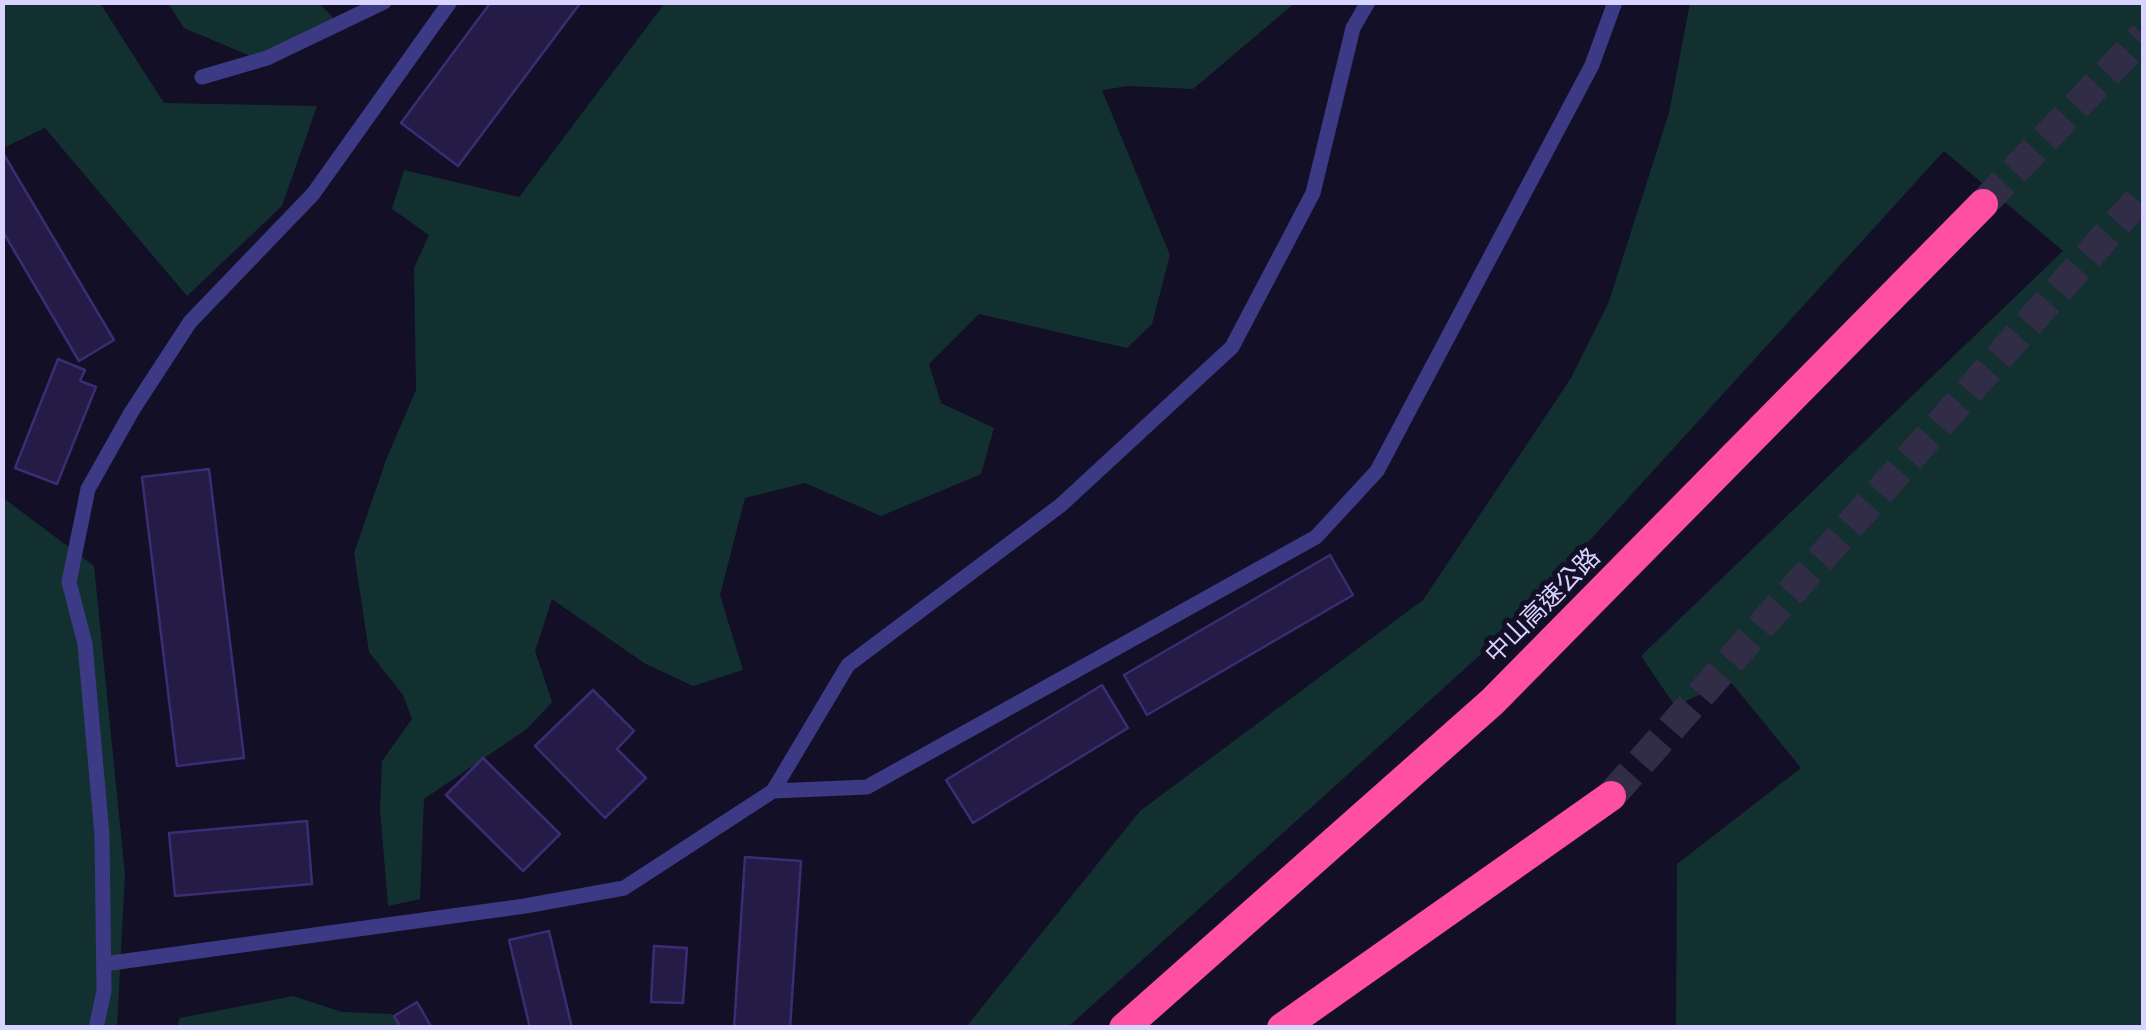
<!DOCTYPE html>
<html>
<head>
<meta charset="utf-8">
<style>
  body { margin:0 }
  #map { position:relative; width:2146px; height:1030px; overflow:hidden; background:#130f26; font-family:Poppins,sans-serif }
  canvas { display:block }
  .frame { position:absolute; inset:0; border:5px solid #d9d4ff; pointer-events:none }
</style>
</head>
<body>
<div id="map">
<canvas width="2146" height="1030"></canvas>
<div class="frame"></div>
</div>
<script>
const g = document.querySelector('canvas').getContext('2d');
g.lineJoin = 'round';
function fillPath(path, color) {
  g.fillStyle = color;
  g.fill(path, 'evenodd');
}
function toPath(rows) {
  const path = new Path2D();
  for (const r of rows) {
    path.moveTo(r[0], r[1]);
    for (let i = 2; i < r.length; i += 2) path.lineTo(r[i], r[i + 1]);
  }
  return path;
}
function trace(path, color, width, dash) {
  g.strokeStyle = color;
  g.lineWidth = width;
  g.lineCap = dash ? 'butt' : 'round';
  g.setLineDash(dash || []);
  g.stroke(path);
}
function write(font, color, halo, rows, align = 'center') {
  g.font = font + ' Poppins,"Noto Sans TC",sans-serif';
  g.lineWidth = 10;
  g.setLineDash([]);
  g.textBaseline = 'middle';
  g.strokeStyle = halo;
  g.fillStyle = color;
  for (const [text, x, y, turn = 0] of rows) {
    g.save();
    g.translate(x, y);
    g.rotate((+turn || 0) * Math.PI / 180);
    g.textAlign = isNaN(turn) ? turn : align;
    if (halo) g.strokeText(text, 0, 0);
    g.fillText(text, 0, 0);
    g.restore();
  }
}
fillPath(toPath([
  [3,2,100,3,164,103,317,106,282,206,187,296,45,128,3,148],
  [168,3,319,3,334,19,272,65,184,28],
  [665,3,1295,3,1193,89,1129,86,1102,90,1170,255,1152,324,1127,348,979,314,929,364,941,403,994,428,981,474,881,516,805,483,745,498,720,595,743,670,693,686,644,663,552,599,535,651,552,702,527,729,424,799,420,899,388,906,380,809,382,761,412,719,403,695,369,652,354,553,386,460,416,390,414,268,429,235,392,209,404,170,519,197],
  [1690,3,2143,3,2143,1027,1676,1027,1677,864,1801,768,1730,681,1675,706,1641,656,2063,251,1944,151,1510,628,1068,1027,966,1027,1140,811,1423,600,1571,378,1608,304,1669,113],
  [2,497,94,566,125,874,117,1027,3,1027],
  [293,996,342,1012,392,1014,400,1027,177,1027,180,1018]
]), '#12302f');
const building = toPath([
  [491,2,581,2,458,166,401,123,491,2],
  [3,153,114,340,79,361,2,230,3,153],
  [58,359,85,370,80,381,96,387,57,484,15,468,58,359],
  [209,469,244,758,177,766,142,477,209,469],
  [1330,555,1353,595,1147,715,1124,675,1330,555],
  [1102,685,1128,728,973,823,946,780,1102,685],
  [593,690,634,731,617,749,646,778,605,818,535,746,593,690],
  [483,758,560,834,523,871,446,795,483,758],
  [307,821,312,884,175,896,169,833,307,821],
  [745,857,801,861,790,1028,734,1028,745,857],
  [549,931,572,1028,530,1028,509,940,549,931],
  [654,946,687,948,683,1003,651,1002,654,946],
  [417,1002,432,1028,401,1028,394,1016,417,1002]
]);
fillPath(building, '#241b47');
trace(building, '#3b2d73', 2.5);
trace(toPath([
  [1983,204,2144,35],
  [1611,796,2144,193]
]), '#312d47', 30, [30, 15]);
trace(toPath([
  [202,77,267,58,384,2],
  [773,791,867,787,1316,537,1377,471,1592,65,1615,2],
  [104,964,525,906,624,888,773,791,848,665,1061,505,1232,347,1313,193,1353,28,1368,2],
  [96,1028,104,991,102,835,85,644,69,582,88,489,132,411,190,322,313,194,450,2]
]), '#3d3a85', 15);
trace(toPath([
  [1124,1028,1492,702,1983,204],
  [1282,1028,1611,796]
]), '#ff4fa3', 30);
write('25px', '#d9d4ff', '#130f26', [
  ["中山高速公路",1544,607,-45]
]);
</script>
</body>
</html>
